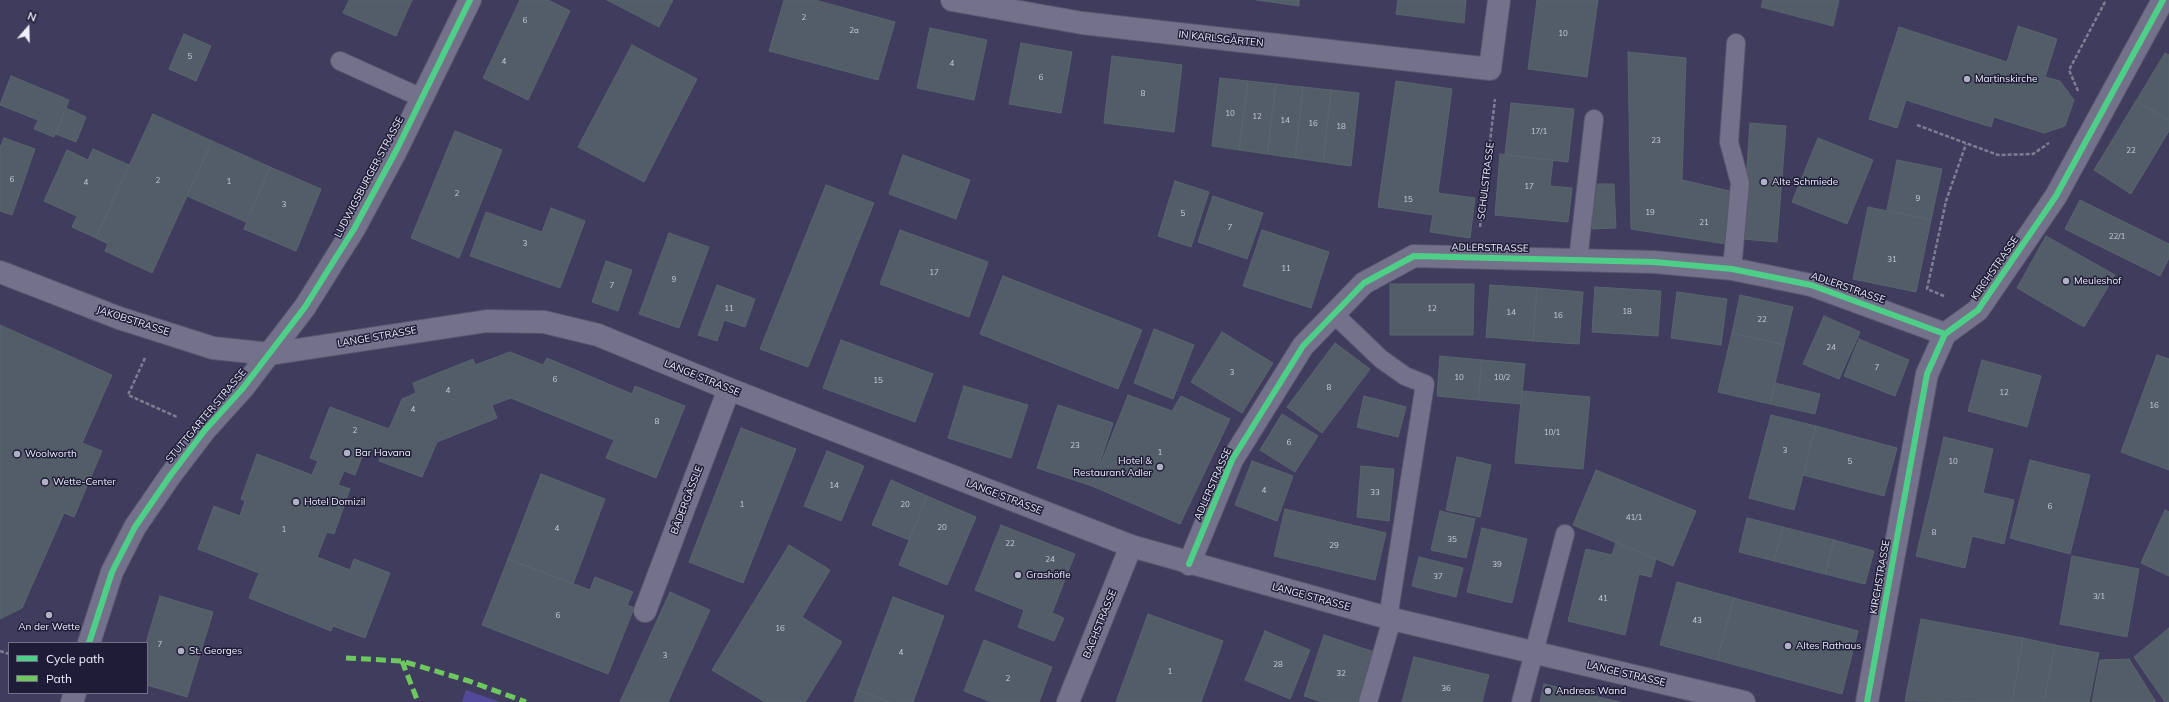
<!DOCTYPE html>
<html>
<head>
<meta charset="utf-8">
<style>
  body { margin:0 }
  #map { position:relative; width:2169px; height:702px; overflow:hidden; background:#403c5d; font-family:Mulish,sans-serif }
  canvas { display:block }
  .legend { position:absolute; left:8px; top:642px; width:140px; height:52px; box-sizing:border-box; background:#1e1c37; border:1px solid #727087; margin:0; padding:5px 7px; list-style:none; font-size:12px; color:#efeffe }
  .legend li { display:flex; align-items:center; gap:8px; height:20px }
  .legend b { width:20px; border:1px solid #727087 }
  .north { position:absolute; left:8px; top:8px; width:40px; height:40px; -webkit-text-stroke:3px #1e1c37; paint-order:stroke; rotate:20deg; font-size:11px; font-weight:700; line-height:16px; text-align:center; color:#efeffe }
  .north::after { content:''; display:block; margin:auto; width:14px; height:18px; background:#efeffe; clip-path:polygon(50% 0,100% 100%,50% 72%,0 100%) }
</style>
</head>
<body>
<div id="map">
<canvas width="2169" height="702"></canvas>
<ul class="legend">
<li><b style="height:5px;background:#4dcf88"></b>Cycle path</li>
<li><b style="height:5px;background:#6dc95d"></b>Path</li>
</ul>
<div class="north">N</div>
</div>
<script>
const g = document.querySelector('canvas').getContext('2d');
g.lineJoin = 'round';
function fillPath(path, color) {
  g.fillStyle = color;
  g.fill(path, 'evenodd');
}
function toPath(rows) {
  const path = new Path2D();
  for (const r of rows) {
    path.moveTo(r[0], r[1]);
    for (let i = 2; i < r.length; i += 2) path.lineTo(r[i], r[i + 1]);
  }
  return path;
}
function trace(path, color, width, dash) {
  g.strokeStyle = color;
  g.lineWidth = width;
  g.lineCap = dash ? 'butt' : 'round';
  g.setLineDash(dash || []);
  g.stroke(path);
}
function write(font, color, halo, rows, align = 'center') {
  g.font = font + ' Mulish,sans-serif';
  g.lineWidth = 3;
  g.setLineDash([]);
  g.textBaseline = 'middle';
  g.strokeStyle = halo;
  g.fillStyle = color;
  for (const [text, x, y, turn = 0] of rows) {
    g.save();
    g.translate(x, y);
    g.rotate((+turn || 0) * Math.PI / 180);
    g.textAlign = isNaN(turn) ? turn : align;
    if (halo) g.strokeText(text, 0, 0);
    g.fillText(text, 0, 0);
    g.restore();
  }
}
fillPath(toPath([
  [466,690,500,702,462,702]
]), '#52499a');
const building = toPath([
  [349,0,412,0,396,36,343,13,349,0],
  [520,0,548,0,570,11,528,100,483,78,520,0],
  [607,0,673,0,659,27,607,0],
  [784,0,815,0,895,22,878,80,769,51,784,0],
  [1257,0,1299,0,1299,6,1257,0],
  [1398,0,1466,0,1464,23,1396,14,1398,0],
  [1537,0,1598,0,1587,77,1528,69,1537,0],
  [1763,0,1839,0,1833,26,1761,7,1763,0],
  [2018,26,2057,39,2045,77,2060,81,2074,100,2065,126,2044,133,1994,117,1991,127,1906,100,1897,128,1869,119,1899,27,2007,62,2018,26],
  [930,28,987,40,974,100,917,88,930,28],
  [184,34,211,46,196,81,169,69,184,34],
  [1021,43,1072,52,1061,113,1009,104,1021,43],
  [632,45,697,79,644,182,578,147,632,45],
  [1628,52,1686,58,1682,180,1734,192,1726,244,1631,229,1628,52],
  [2165,53,2169,55,2169,120,2136,101,2165,53],
  [1112,56,1182,65,1174,132,1104,123,1112,56],
  [11,76,69,100,54,137,34,129,38,120,0,105,11,76],
  [1220,78,1248,81,1239,150,1212,146,1220,78],
  [1248,81,1276,84,1267,154,1239,150,1248,81],
  [1396,81,1452,89,1438,193,1475,198,1470,238,1430,232,1433,215,1378,207,1396,81],
  [1276,84,1303,87,1295,158,1267,154,1276,84],
  [1303,87,1331,90,1323,162,1295,158,1303,87],
  [1331,90,1359,93,1351,166,1323,162,1331,90],
  [2136,101,2169,120,2169,131,2131,194,2094,170,2136,101],
  [1511,103,1574,109,1568,162,1505,155,1511,103],
  [66,108,86,117,76,142,56,134,66,108],
  [153,114,212,141,152,273,105,251,108,244,96,238,153,114],
  [1750,123,1786,126,1777,242,1742,239,1750,123],
  [455,131,502,150,459,258,411,238,455,131],
  [4,138,35,149,12,215,0,211,0,145,1,146,4,138],
  [1818,138,1873,160,1847,224,1792,202,1818,138],
  [212,141,270,167,246,222,187,196,212,141],
  [93,149,129,165,96,238,72,227,77,216,44,201,67,150,88,160,93,149],
  [1500,154,1553,160,1550,186,1572,188,1568,222,1495,215,1500,154],
  [903,155,970,180,956,219,889,194,903,155],
  [1897,160,1942,169,1931,220,1887,210,1897,160],
  [270,167,321,189,296,251,244,229,270,167],
  [1175,181,1209,192,1191,247,1158,236,1175,181],
  [1591,184,1614,184,1616,228,1592,229,1591,184],
  [826,185,874,203,808,367,760,349,826,185],
  [1213,196,1263,213,1247,259,1198,242,1213,196],
  [2080,200,2169,244,2169,258,2160,276,2065,229,2080,200],
  [1868,207,1931,220,1916,292,1853,279,1868,207],
  [551,208,585,221,560,288,470,256,486,212,542,232,551,208],
  [900,230,988,262,969,317,880,284,900,230],
  [1262,230,1329,252,1311,308,1243,286,1262,230],
  [669,233,709,247,679,328,639,314,669,233],
  [2046,236,2115,275,2084,327,2017,288,2046,236],
  [606,261,632,270,618,311,592,302,606,261],
  [1003,276,1142,330,1118,389,980,334,1003,276],
  [1390,284,1474,284,1473,335,1390,335,1390,284],
  [717,285,755,299,745,327,724,320,717,341,698,335,717,285],
  [1490,285,1537,288,1533,341,1486,337,1490,285],
  [1595,287,1661,291,1658,336,1592,332,1595,287],
  [1537,288,1583,292,1579,344,1533,341,1537,288],
  [1677,292,1727,299,1721,345,1671,338,1677,292],
  [1740,295,1793,307,1784,345,1732,333,1740,295],
  [1824,316,1860,332,1839,379,1803,364,1824,316],
  [0,325,112,375,82,443,102,451,74,517,64,513,22,608,0,619,0,325],
  [1154,329,1194,345,1173,399,1134,383,1154,329],
  [1222,332,1273,363,1242,413,1191,382,1222,332],
  [1732,333,1784,345,1770,404,1718,392,1732,333],
  [1859,339,1909,360,1895,396,1844,376,1859,339],
  [841,340,933,374,915,422,823,388,841,340],
  [1335,343,1370,369,1322,433,1287,407,1335,343],
  [510,352,543,365,547,358,632,394,635,386,685,406,656,478,606,458,614,440,511,398,492,405,497,418,437,442,422,477,379,461,381,455,365,449,355,475,344,471,338,485,350,489,334,534,327,532,317,557,350,570,354,559,390,573,365,638,333,626,331,631,249,598,259,573,198,549,214,506,240,516,245,501,241,499,257,454,312,475,318,461,310,458,330,407,389,429,402,399,416,393,413,383,473,359,475,365,510,352],
  [2157,355,2169,359,2169,470,2121,452,2157,355],
  [1440,356,1482,360,1478,400,1437,396,1440,356],
  [1482,360,1525,364,1521,404,1478,400,1482,360],
  [1982,360,2041,376,2027,427,1968,411,1982,360],
  [1775,383,1820,394,1815,414,1770,404,1775,383],
  [964,386,1028,405,1011,458,948,438,964,386],
  [1522,391,1590,397,1583,469,1515,463,1522,391],
  [1128,395,1172,411,1181,396,1230,419,1180,524,1092,486,1128,395],
  [1364,396,1406,407,1398,437,1357,427,1364,396],
  [1058,405,1113,423,1092,486,1037,468,1058,405],
  [1282,414,1318,436,1295,472,1260,450,1282,414],
  [1771,415,1816,426,1794,510,1749,498,1771,415],
  [1816,426,1897,448,1884,496,1803,475,1816,426],
  [741,428,796,449,743,583,689,562,741,428],
  [1944,437,1993,449,1983,493,2014,500,2004,544,1972,536,1965,568,1916,556,1944,437],
  [827,451,864,466,841,521,804,506,827,451],
  [1457,457,1491,465,1480,517,1446,510,1457,457],
  [2030,460,2090,475,2070,554,2010,538,2030,460],
  [1252,461,1293,476,1277,521,1235,505,1252,461],
  [1361,466,1394,469,1389,521,1357,517,1361,466],
  [1596,470,1696,511,1673,566,1573,525,1596,470],
  [541,474,605,499,573,584,508,559,541,474],
  [891,480,927,496,909,540,872,525,891,480],
  [927,496,976,517,947,585,899,565,927,496],
  [1285,509,1386,533,1375,580,1274,556,1285,509],
  [2165,510,2169,512,2169,576,2141,563,2165,510],
  [1440,511,1475,519,1466,558,1431,550,1440,511],
  [1747,518,1783,527,1774,561,1739,552,1747,518],
  [1001,525,1075,554,1052,613,1064,618,1054,641,1018,627,1024,610,975,590,1001,525],
  [1783,527,1834,540,1825,574,1774,561,1783,527],
  [1482,528,1527,539,1512,603,1467,592,1482,528],
  [1834,540,1874,551,1865,584,1825,574,1834,540],
  [1616,542,1656,559,1651,577,1639,574,1625,635,1568,621,1586,549,1612,555,1616,542],
  [789,545,830,570,802,617,842,642,805,702,765,702,712,670,789,545],
  [2072,556,2139,569,2127,637,2060,624,2072,556],
  [1419,557,1463,568,1456,597,1412,586,1419,557],
  [508,559,590,590,595,577,633,592,627,605,634,608,608,674,482,625,508,559],
  [1677,582,1734,598,1717,660,1660,645,1677,582],
  [670,592,710,610,668,702,620,702,670,592],
  [160,596,213,612,187,697,147,685,146,643,160,596],
  [893,597,944,616,913,702,891,702,858,690,893,597],
  [1734,598,1858,631,1842,694,1717,660,1734,598],
  [1148,614,1223,641,1201,702,1116,702,1148,614],
  [1921,619,2023,638,2012,702,1905,701,1921,619],
  [2169,628,2169,702,2165,702,2134,657,2169,628],
  [1265,631,1310,650,1290,699,1245,680,1265,631],
  [1324,635,1377,653,1361,702,1322,702,1304,696,1324,635],
  [2023,638,2055,645,2044,702,2012,702,2023,638],
  [984,640,1052,667,1039,702,991,702,964,691,984,640],
  [2055,645,2099,653,2089,702,2044,702,2055,645],
  [1414,657,1489,675,1482,702,1402,702,1414,657],
  [2129,659,2156,702,2092,702,2100,660,2129,659],
  [1544,684,1620,702,1540,702,1544,684],
  [858,690,891,702,854,702,858,690]
]);
fillPath(building, '#535d68');
trace(building, '#57656e', 1);
const service = toPath([
  [340,61,422,98],
  [1578,260,1594,119],
  [1732,269,1740,183,1729,142,1736,43],
  [1334,314,1381,359,1405,376,1425,384,1388,618],
  [1368,702,1392,619],
  [1521,702,1565,534]
]);
const minor = toPath([
  [952,0,1082,23,1490,69,1499,0],
  [1189,564,1232,460,1303,346,1364,283,1414,256,1654,262,1732,269,1811,285,1945,334],
  [645,611,729,389],
  [1068,702,1131,546],
  [1867,702,1927,374,1945,334,1978,310,2056,196,2163,0]
]);
const secondary = toPath([
  [0,272,119,318,213,348,270,354,487,321,544,322,598,335,729,389,1131,546,1388,618,1744,702],
  [89,643,112,572,135,527,170,476,205,430,243,388,305,307,335,259,354,229,397,149,470,0],
  [72,702,75,693]
]);
trace(service, '#59566e', 20);
trace(minor, '#59566e', 24);
trace(secondary, '#59566e', 24);
trace(toPath([
  [2078,91,2069,70,2106,0],
  [1917,125,1998,155,2033,154,2049,143],
  [1480,227,1495,99],
  [1944,296,1927,289,1946,201,1966,144],
  [145,358,128,395,177,417],
  [0,651,9,654]
]), '#7f7d92', 2.5, [4, 2]);
trace(service, '#74728b', 18);
trace(minor, '#74728b', 22);
trace(secondary, '#74728b', 22);
trace(toPath([
  [346,658,402,661,469,681,526,702],
  [402,661,418,702]
]), '#6dc95d', 5, [10, 5]);
trace(toPath([
  [1189,564,1232,460,1303,346,1364,283,1414,256,1654,262,1732,269,1811,285,1945,334],
  [89,643,112,572,135,527,170,476,205,430,243,388,305,307,335,259,354,229,397,149,470,0],
  [1867,702,1927,374,1945,334,1978,310,2056,196,2163,0]
]), '#4dcf88', 6);
for (const [x, y, r, color] of [
  [1967,79,4,"#b2b0c6"],
  [1764,182,4,"#b2b0c6"],
  [2066,281,4,"#b2b0c6"],
  [347,453,4,"#b2b0c6"],
  [17,454,4,"#b2b0c6"],
  [1160,467,4,"#b2b0c6"],
  [45,482,4,"#b2b0c6"],
  [296,502,4,"#b2b0c6"],
  [1018,575,4,"#b2b0c6"],
  [49,615,4,"#b2b0c6"],
  [1788,646,4,"#b2b0c6"],
  [181,651,4,"#b2b0c6"],
  [1548,691,4,"#b2b0c6"]
]) {
  const dot = new Path2D();
  dot.arc(x, y, r, 0, 2 * Math.PI);
  g.fillStyle = color;
  g.fill(dot);
  trace(dot, '#1e1c37', 1.5);
}
write('8px', '#c8cad8', null, [
  ["2",804,18],
  ["6",525,21],
  ["2a",854,31],
  ["10",1563,34],
  ["5",190,57],
  ["4",504,62],
  ["4",952,64],
  ["6",1041,78],
  ["8",1143,94],
  ["10",1230,114],
  ["12",1257,117],
  ["14",1285,121],
  ["16",1313,124],
  ["18",1341,127],
  ["17/1",1539,132],
  ["23",1656,141],
  ["22",2131,151],
  ["6",12,180],
  ["2",158,181],
  ["1",229,182],
  ["4",86,183],
  ["17",1529,187],
  ["2",457,194],
  ["9",1918,199],
  ["15",1408,200],
  ["3",284,205],
  ["19",1650,213],
  ["5",1183,214],
  ["21",1704,223],
  ["7",1230,228],
  ["22/1",2117,237],
  ["3",525,244],
  ["31",1892,260],
  ["11",1286,269],
  ["17",934,273],
  ["9",674,280],
  ["7",612,286],
  ["11",729,309],
  ["12",1432,309],
  ["18",1627,312],
  ["14",1511,313],
  ["16",1558,316],
  ["22",1762,320],
  ["24",1831,348],
  ["7",1877,368],
  ["3",1232,373],
  ["10",1459,378],
  ["10/2",1502,378],
  ["6",555,380],
  ["15",878,381],
  ["8",1329,388],
  ["4",448,391],
  ["12",2004,393],
  ["16",2154,406],
  ["4",413,410],
  ["8",657,422],
  ["2",355,431],
  ["10/1",1552,433],
  ["6",1289,443],
  ["23",1075,446],
  ["3",1785,451],
  ["1",1160,453],
  ["5",1850,462],
  ["10",1953,462],
  ["14",834,486],
  ["4",1264,491],
  ["33",1375,493],
  ["1",742,505],
  ["20",905,505],
  ["6",2050,507],
  ["41/1",1634,518],
  ["20",942,528],
  ["4",557,529],
  ["1",284,530],
  ["8",1934,533],
  ["35",1452,540],
  ["22",1010,544],
  ["29",1334,546],
  ["24",1050,560],
  ["39",1497,565],
  ["37",1438,577],
  ["3/1",2099,597],
  ["41",1603,599],
  ["6",558,616],
  ["43",1697,621],
  ["16",780,629],
  ["7",160,645],
  ["4",901,653],
  ["3",665,656],
  ["28",1278,665],
  ["1",1170,672],
  ["32",1341,674],
  ["2",1008,679],
  ["36",1446,689]
]);
write('10px', '#efeffe', '#1e1c37', [
  ["IN KARLSGÄRTEN",1221,39,6],
  ["LUDWIGSBURGER STRASSE",369,177,-62],
  ["SCHULSTRASSE",1486,181,-83],
  ["ADLERSTRASSE",1490,248,1],
  ["KIRCHSTRASSE",1995,268,-55],
  ["ADLERSTRASSE",1848,288,19],
  ["JAKOBSTRASSE",133,321,18],
  ["LANGE STRASSE",377,337,-10],
  ["LANGE STRASSE",702,378,22],
  ["STUTTGARTER STRASSE",206,416,-50],
  ["ADLERSTRASSE",1213,484,-66],
  ["LANGE STRASSE",1004,497,21],
  ["BÄDERGÄSSLE",687,500,-69],
  ["KIRCHSTRASSE",1880,577,-80],
  ["LANGE STRASSE",1311,597,15],
  ["BACHSTRASSE",1100,624,-68],
  ["LANGE STRASSE",1626,674,13]
]);
write('10px', '#efeffe', '#1e1c37', [
  ["Martinskirche",1975,79],
  ["Alte Schmiede",1772,182],
  ["Meuleshof",2074,281],
  ["Bar Havana",355,453],
  ["Woolworth",25,454],
  ["Hotel &",1152,461,"right"],
  ["Restaurant Adler",1152,473,"right"],
  ["Wette-Center",53,482],
  ["Hotel Domizil",304,502],
  ["Grashöfle",1026,575],
  ["An der Wette",49,627,"center"],
  ["Altes Rathaus",1796,646],
  ["St. Georges",189,651],
  ["Andreas Wand",1556,691]
], 'left');
</script>
</body>
</html>
